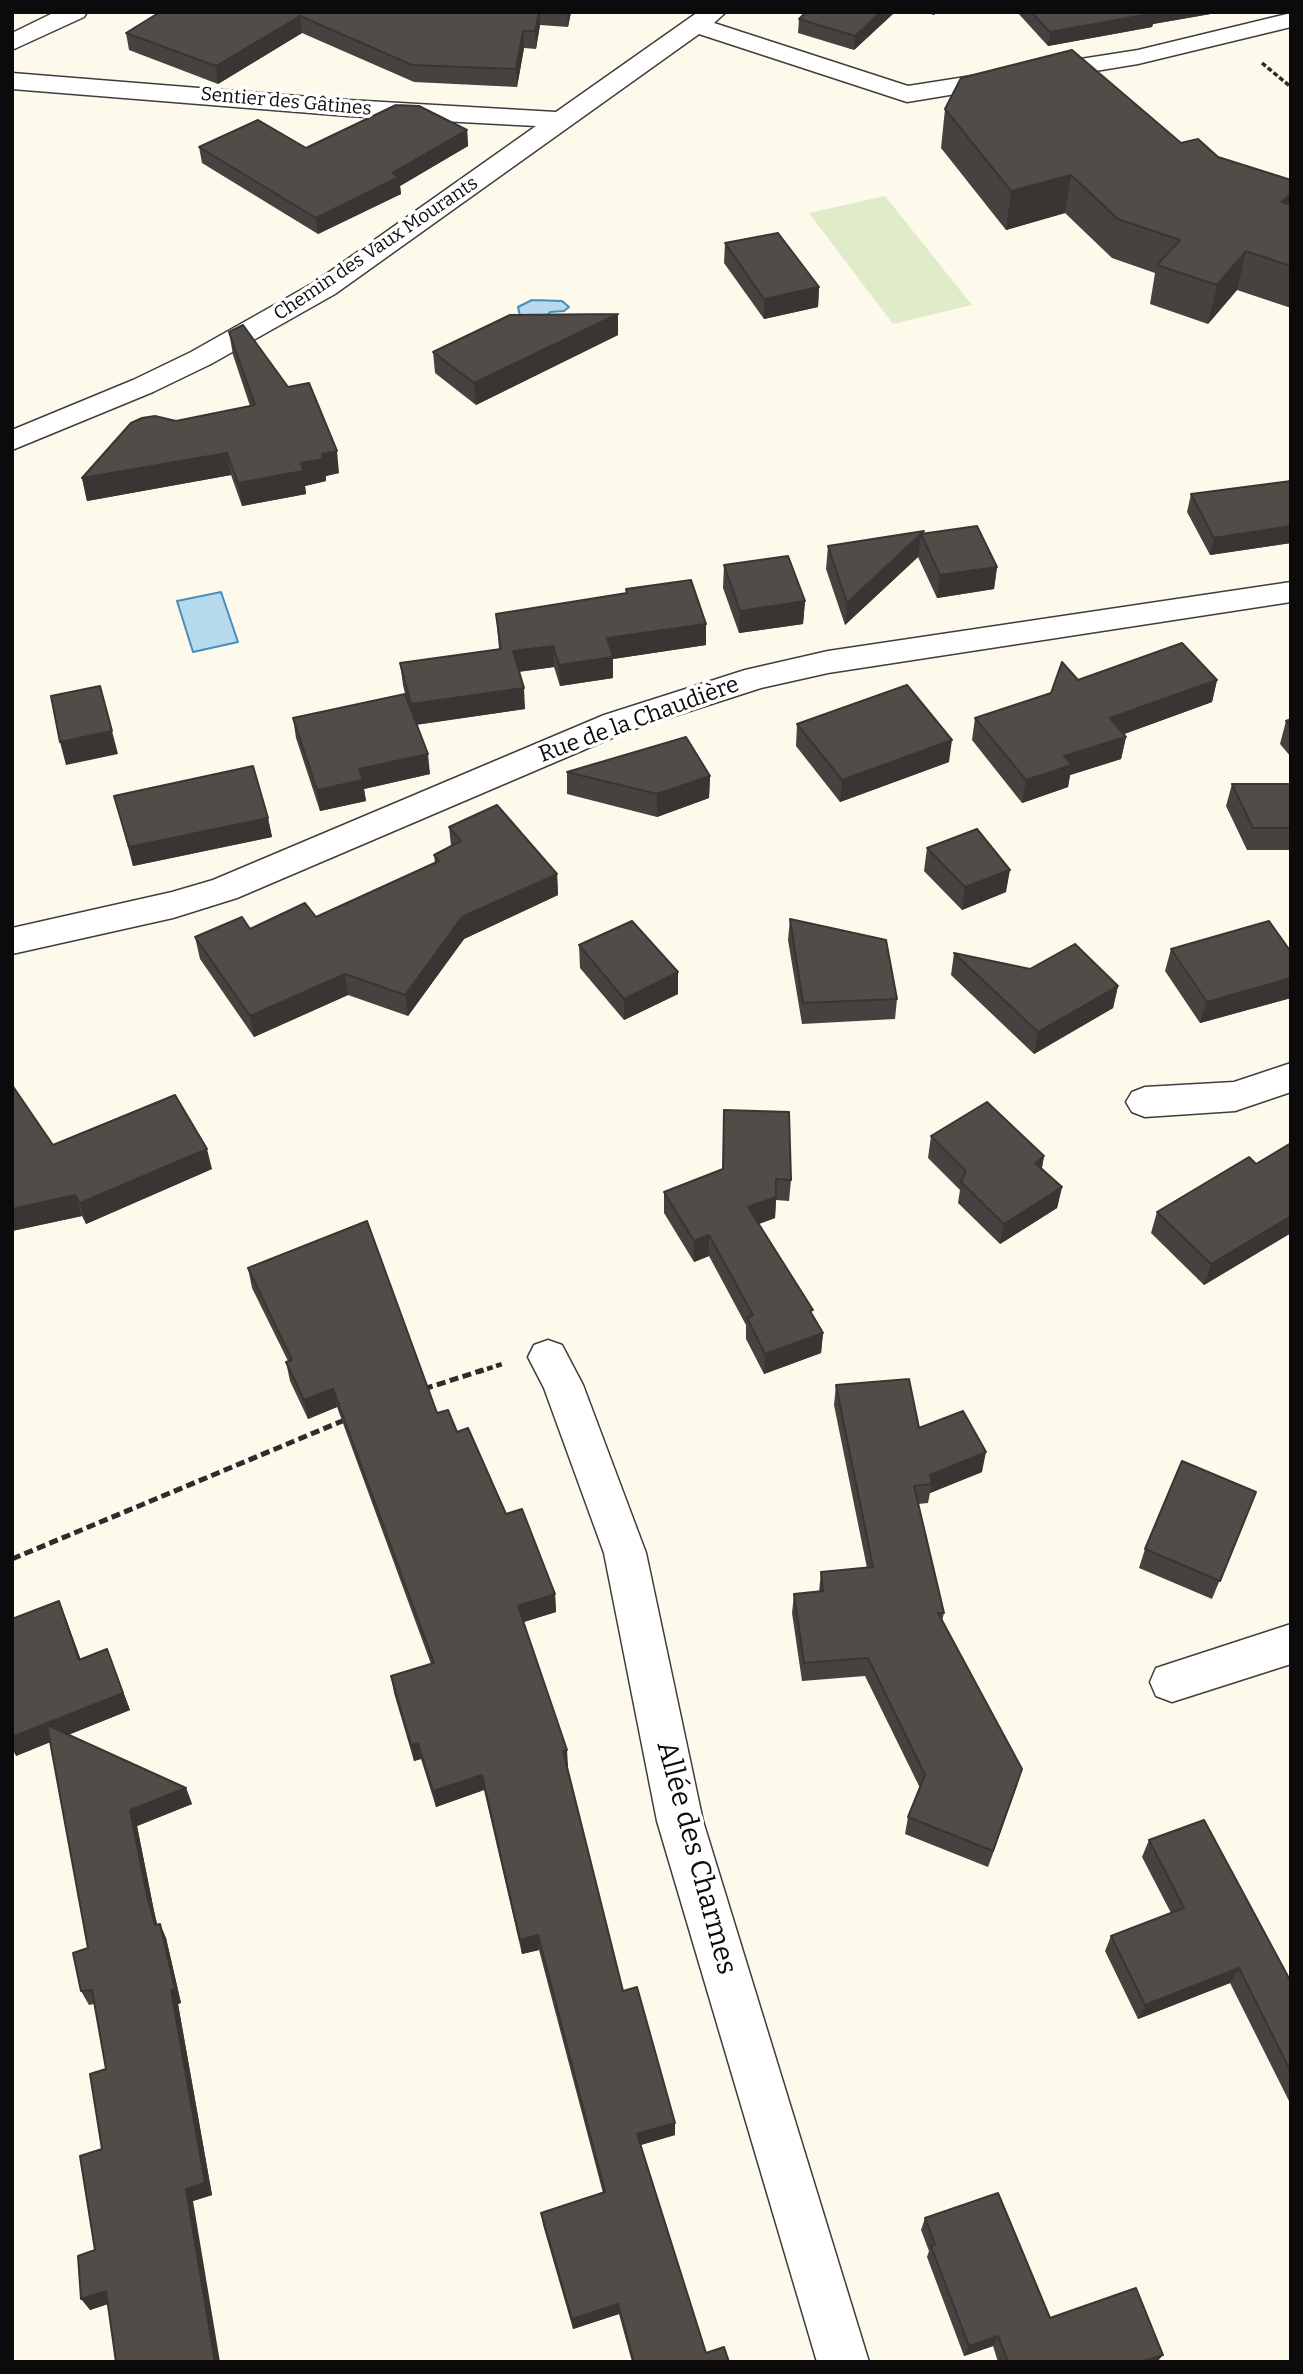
<!DOCTYPE html>
<html>
<head>
<meta charset="utf-8">
<style>
  body { margin:0 }
  #map { position:relative; width:1303px; height:2374px; overflow:hidden; background:#fdf9eb; font-family:Bitter,serif }
  canvas { display:block }
  .frame { position:absolute; inset:0; border:14px solid #0b0b0b; pointer-events:none }
</style>
</head>
<body>
<div id="map">
<canvas width="1303" height="2374"></canvas>
<div class="frame"></div>
</div>
<script>
const g = document.querySelector('canvas').getContext('2d');
g.lineJoin = 'round';
function fillPath(path, color) {
  g.fillStyle = color;
  g.fill(path, 'evenodd');
}
function toPath(rows) {
  const path = new Path2D();
  for (const r of rows) {
    path.moveTo(r[0], r[1]);
    for (let i = 2; i < r.length; i += 2) path.lineTo(r[i], r[i + 1]);
  }
  return path;
}
function trace(path, color, width, dash) {
  g.strokeStyle = color;
  g.lineWidth = width;
  g.lineCap = dash ? 'butt' : 'round';
  g.setLineDash(dash || []);
  g.stroke(path);
}
function write(font, color, halo, rows, align = 'center') {
  g.font = font + ' Bitter,serif';
  g.lineWidth = 7;
  g.setLineDash([]);
  g.textBaseline = 'middle';
  g.strokeStyle = halo;
  g.fillStyle = color;
  for (const [text, x, y, turn = 0] of rows) {
    g.save();
    g.translate(x, y);
    g.rotate((+turn || 0) * Math.PI / 180);
    g.textAlign = isNaN(turn) ? turn : align;
    if (halo) g.strokeText(text, 0, 0);
    g.fillText(text, 0, 0);
    g.restore();
  }
}
fillPath(toPath([
  [885,196,972,305,893,324,809,213]
]), '#e0ebca');
const water = toPath([
  [532,300,562,301,569,307,564,311,550,312,548,315,520,316,518,307,532,300],
  [221,592,238,642,193,652,177,601,221,592]
]);
fillPath(water, '#b6d9ee');
trace(water, '#468ebc', 2);
const minor = toPath([
  [55,12,87,12,84,17,12,50,12,33,55,12],
  [698,12,726,12,714,23,908,86,1138,50,1291,13,1291,27,1138,64,907,102,699,34,335,294,211,364,153,392,12,450,12,430,133,380,191,352,315,282,536,126,348,116,12,89,12,73,348,100,556,112,698,12],
  [1291,582,1291,602,828,673,761,688,628,731,237,898,173,918,12,954,12,928,172,892,213,880,604,715,745,670,828,651,1291,582],
  [1291,1063,1291,1092,1235,1111,1145,1117,1132,1112,1126,1102,1132,1092,1145,1087,1234,1082,1291,1063],
  [548,1340,562,1345,583,1385,646,1553,703,1821,869,2362,817,2362,657,1821,604,1553,544,1388,528,1357,534,1345,548,1340],
  [1291,1624,1291,1664,1172,1702,1156,1696,1150,1682,1156,1668,1291,1624]
]);
trace(minor, '#3e3e3e', 3);
trace(toPath([
  [1262,63,1291,87]
]), '#2d2d2d', 3.5, [5, 2.5]);
trace(toPath([
  [478,1372,502,1364]
]), '#2d2d2d', 4.5, [6, 3.5]);
trace(toPath([
  [424,1389,483,1370],
  [12,1559,347,1419]
]), '#2d2d2d', 5, [9, 4.5]);
fillPath(minor, '#fff');
fillPath(toPath([
  [160,12,571,12,568,27,540,25,536,49,524,48,517,87,414,82,302,33,218,84,129,50,126,33],
  [806,12,895,12,854,50,798,33,799,19],
  [924,12,938,12,934,15],
  [1017,12,1222,12,1153,24,1152,27,1048,46],
  [945,109,1181,143,1218,157,1291,180,1291,308,1237,290,1208,324,1150,304,1155,273,1112,258,1065,213,1006,230,941,148],
  [467,130,468,146,400,186,401,194,318,234,202,163,199,147,306,148],
  [725,243,819,287,818,307,764,319,724,263],
  [229,332,339,473,326,476,326,481,305,486,306,494,242,506,231,475,87,501,82,478,176,421,250,406,233,355],
  [618,335,476,405,435,373,433,352],
  [1291,481,1291,543,1210,555,1187,512,1191,494],
  [924,531,923,533,997,567,994,589,937,598,918,557,845,625,826,569,828,546],
  [724,565,805,601,803,624,739,633,723,588],
  [626,589,706,645,613,659,613,678,560,686,554,667,519,672,525,709,416,725,430,774,364,789,366,801,320,811,296,738,293,718,406,698,403,685,400,663,499,649,496,614,626,593],
  [1078,680,1217,680,1212,702,1124,734,1126,737,1121,759,1070,775,1068,787,1022,803,972,740,975,718,1051,693],
  [1291,719,1291,757,1280,744,1286,721],
  [797,724,949,762,840,802,796,746],
  [567,772,710,776,709,798,657,817,567,794],
  [1232,784,1291,784,1291,850,1247,850,1226,806],
  [114,796,268,818,272,837,133,866],
  [449,827,557,874,558,895,464,939,408,1016,348,995,254,1037,200,959,195,937,250,929,316,917,435,863,434,855,451,846],
  [927,848,1006,892,962,910,924,871],
  [790,919,897,999,895,1019,802,1024,788,940],
  [579,945,678,972,678,994,624,1020,580,968],
  [1171,949,1291,952,1291,998,1200,1023,1165,971],
  [954,953,1030,969,1118,986,1113,1008,1034,1054,951,975],
  [12,1085,53,1145,212,1169,86,1224,82,1216,12,1231],
  [931,1136,1044,1156,1042,1168,1062,1187,1057,1208,1000,1244,958,1203,960,1190,928,1158],
  [1291,1143,1291,1233,1204,1285,1151,1233,1157,1212,1256,1164],
  [722,1169,791,1180,789,1201,776,1200,775,1218,759,1224,823,1333,821,1353,764,1374,746,1339,746,1325,709,1256,694,1262,664,1213,664,1192],
  [248,1268,437,1413,457,1432,555,1594,556,1612,524,1622,568,1766,567,1766,623,1991,675,2123,675,2135,641,2145,706,2353,729,2362,632,2362,619,2314,573,2329,543,2225,541,2213,603,2193,539,1950,522,1954,484,1790,436,1807,421,1759,414,1761,394,1693,391,1676,431,1664,337,1407,308,1419,290,1381,286,1362,288,1361,252,1288],
  [836,1385,919,1428,982,1472,930,1493,928,1503,918,1504,944,1613,942,1621,1022,1769,988,1867,905,1834,908,1817,920,1788,865,1676,802,1681,792,1613,794,1594,819,1592,821,1572,867,1568,834,1405],
  [1256,1492,1212,1599,1139,1568,1145,1549],
  [59,1601,66,1619,81,1660,107,1649,130,1710,68,1735,186,1788,192,1804,137,1826,154,1911,157,1924,160,1924,166,1938,181,2003,178,2004,212,2195,193,2201,108,2304,90,2310,102,2149,106,2069,94,2004,89,2005,81,1991,88,1948,50,1742,16,1756],
  [1149,1840,1291,1982,1291,2105,1230,1983,1138,2019,1105,1951,1111,1936,1171,1913,1142,1857],
  [925,2218,1050,2318,1157,2362,998,2362,993,2346,964,2356,927,2257,929,2251,921,2230]
]), '#47413f');
fillPath(toPath([
  [539,12,540,12,540,25,536,49,535,31],
  [567,12,571,12,568,27],
  [881,12,895,12,854,50,855,36],
  [1153,12,1222,12,1153,24,1152,27,1048,46,1050,32],
  [300,16,302,33,218,84,216,66],
  [523,31,524,48,517,87,516,69],
  [467,130,468,146,400,186,401,194,318,234,316,218],
  [1071,175,1065,213,1006,230,1011,191],
  [1291,193,1291,220,1282,202],
  [1246,251,1237,290,1208,324,1217,285],
  [819,287,818,307,764,319,764,299],
  [618,314,618,335,476,405,474,383],
  [337,451,339,473,326,476,326,481,305,486,306,494,242,506,238,483,301,463,322,454],
  [227,453,231,475,87,501,82,478],
  [1291,526,1291,543,1210,555,1214,538],
  [921,534,918,557,845,625,847,603],
  [997,567,994,589,937,598,940,575],
  [805,601,803,624,739,633,740,611],
  [706,624,706,645,613,659,613,678,560,686,559,665,607,638],
  [553,646,554,667,515,672,513,651],
  [1217,680,1212,702,1105,741,1110,718],
  [524,688,525,709,413,725,411,704],
  [112,731,118,754,66,765,60,742],
  [1126,737,1121,759,1070,775,1068,787,1022,803,1026,780,1064,756],
  [952,740,949,762,840,802,842,780],
  [428,754,430,774,364,789,366,801,320,811,317,790,359,769],
  [710,776,709,798,657,817,657,794],
  [268,818,272,837,133,866,129,847],
  [1010,870,1006,892,962,910,965,887],
  [557,874,558,895,464,939,408,1016,405,995,462,917],
  [678,972,678,994,624,1020,624,999],
  [345,974,348,995,254,1037,250,1016],
  [1291,978,1291,998,1200,1023,1207,1002],
  [1118,986,1113,1008,1034,1054,1038,1032],
  [207,1149,212,1169,86,1224,80,1203],
  [1044,1156,1040,1178,1035,1163],
  [1062,1187,1057,1208,1000,1244,1004,1224],
  [75,1195,82,1216,12,1231,12,1209],
  [776,1197,775,1218,747,1228,748,1207],
  [1291,1216,1291,1233,1204,1285,1211,1264],
  [709,1235,709,1256,694,1262,694,1241],
  [823,1333,821,1353,764,1374,765,1354],
  [333,1389,337,1407,308,1419,304,1400],
  [986,1452,982,1472,930,1493,932,1484,930,1475],
  [555,1594,556,1612,520,1623,518,1606],
  [59,1601,66,1619,87,1678,79,1660],
  [107,1649,130,1710,16,1756,12,1748,12,1737],
  [418,1743,421,1759,414,1761,411,1745],
  [567,1750,568,1766,564,1767,563,1751],
  [1022,1769,1017,1786,988,1867,993,1851],
  [482,1775,484,1790,436,1807,433,1791],
  [186,1788,192,1804,137,1826,154,1911,161,1940,155,1925,147,1896,130,1810],
  [160,1924,166,1938,181,2003,178,2004,212,2195,193,2201,220,2362,215,2362,186,2189],
  [538,1935,539,1950,522,1954,520,1940],
  [1239,1968,1230,1983,1138,2019,1145,2005],
  [675,2123,675,2135,637,2146,637,2134],
  [106,2291,114,2302,90,2310,81,2299],
  [618,2304,619,2314,573,2329,572,2319],
  [998,2336,993,2346,964,2356,969,2346],
  [1163,2355,1157,2362,1140,2362]
]), '#393533');
const building = toPath([
  [160,12,539,12,535,31,523,31,516,69,412,65,300,16,216,66,126,33,160,12],
  [806,12,881,12,855,36,799,19,806,12],
  [1031,12,1154,12,1155,13,1050,32,1031,12],
  [1072,50,1181,143,1198,139,1218,157,1291,180,1291,193,1282,202,1291,205,1291,266,1246,251,1217,285,1157,265,1180,240,1118,219,1071,175,1011,191,945,109,961,78,1072,50],
  [396,105,419,106,467,130,392,173,399,177,316,218,199,147,258,120,306,148,396,105],
  [778,233,819,287,764,299,725,243,778,233],
  [618,314,474,383,433,352,510,315,618,314],
  [243,325,288,387,309,383,337,451,322,454,323,459,301,463,303,471,238,483,227,453,82,478,131,423,142,418,155,416,176,421,255,405,229,332,243,325],
  [1291,481,1291,526,1214,538,1191,494,1291,481],
  [977,526,997,567,940,575,921,534,847,603,828,546,924,531,921,534,977,526],
  [788,556,805,601,740,611,724,565,788,556],
  [691,580,706,624,607,638,613,657,559,665,553,646,513,651,524,688,411,704,400,663,501,649,496,614,627,593,626,589,691,580],
  [1182,643,1217,680,1110,718,1126,737,1064,756,1072,765,1026,780,975,718,1051,693,1062,662,1078,680,1182,643],
  [907,685,952,740,842,780,797,724,907,685],
  [100,686,112,731,60,742,51,696,100,686],
  [405,694,428,754,359,769,363,780,317,790,293,718,405,694],
  [1291,719,1291,726,1286,721,1291,719],
  [686,737,710,776,657,794,567,772,686,737],
  [253,766,268,818,129,847,114,796,253,766],
  [1232,784,1291,784,1291,828,1253,828,1232,784],
  [497,805,557,874,462,917,405,995,345,974,250,1016,195,937,242,917,250,929,305,903,316,917,439,861,434,855,461,841,449,827,497,805],
  [977,829,1010,870,965,887,927,848,977,829],
  [790,919,886,940,897,999,803,1003,790,919],
  [632,921,678,972,624,999,579,945,632,921],
  [1269,921,1291,952,1291,978,1207,1002,1171,949,1269,921],
  [1075,944,1118,986,1038,1032,954,953,1030,969,1075,944],
  [12,1085,53,1145,175,1095,207,1149,80,1203,75,1195,12,1209,12,1085],
  [987,1102,1044,1156,1035,1163,1062,1187,1004,1224,961,1182,966,1171,931,1136,987,1102],
  [724,1110,789,1112,791,1180,776,1179,776,1197,748,1207,813,1310,810,1311,823,1333,765,1354,747,1318,753,1315,709,1235,694,1241,664,1192,723,1169,724,1110],
  [1291,1143,1291,1216,1211,1264,1157,1212,1249,1157,1256,1164,1291,1143],
  [367,1221,437,1413,448,1410,457,1432,468,1428,506,1514,522,1509,555,1594,518,1606,567,1750,563,1751,623,1991,637,1987,675,2123,637,2134,706,2353,724,2347,729,2362,634,2362,618,2304,572,2319,541,2213,605,2192,538,1935,520,1940,482,1775,433,1791,418,1743,411,1745,391,1676,434,1663,333,1389,304,1400,286,1362,292,1360,248,1268,367,1221],
  [909,1379,919,1428,963,1411,986,1452,930,1475,932,1484,914,1486,944,1613,938,1613,1022,1769,993,1851,908,1817,925,1775,868,1658,804,1663,794,1594,823,1591,821,1572,873,1567,836,1385,909,1379],
  [1182,1461,1256,1492,1220,1581,1145,1549,1182,1461],
  [59,1601,79,1660,107,1649,123,1693,12,1737,12,1619,59,1601],
  [47,1725,186,1788,130,1810,147,1896,155,1925,160,1924,175,1989,171,1990,205,2183,186,2189,215,2362,116,2362,106,2291,81,2299,78,2256,95,2250,80,2156,102,2149,90,2074,106,2069,92,1990,81,1991,73,1953,88,1948,47,1725],
  [1204,1820,1291,1982,1291,2072,1239,1968,1145,2005,1111,1936,1184,1908,1149,1840,1204,1820],
  [998,2193,1050,2318,1136,2288,1163,2355,1140,2362,1008,2362,998,2336,969,2346,931,2246,935,2244,925,2218,998,2193]
]);
fillPath(building, '#524c49');
trace(building, '#393533', 2);
write('19px', '#0b0b0b', '#fff', [
  ["Sentier des Gâtines",286,102,5],
  ["Chemin des Vaux Mourants",376,249,-34]
]);
write('23px', '#0b0b0b', '#fff', [
  ["Rue de la Chaudière",639,720,-20]
]);
write('28px', '#0b0b0b', '#fff', [
  ["Allée des Charmes",696,1858,75]
]);
</script>
</body>
</html>
